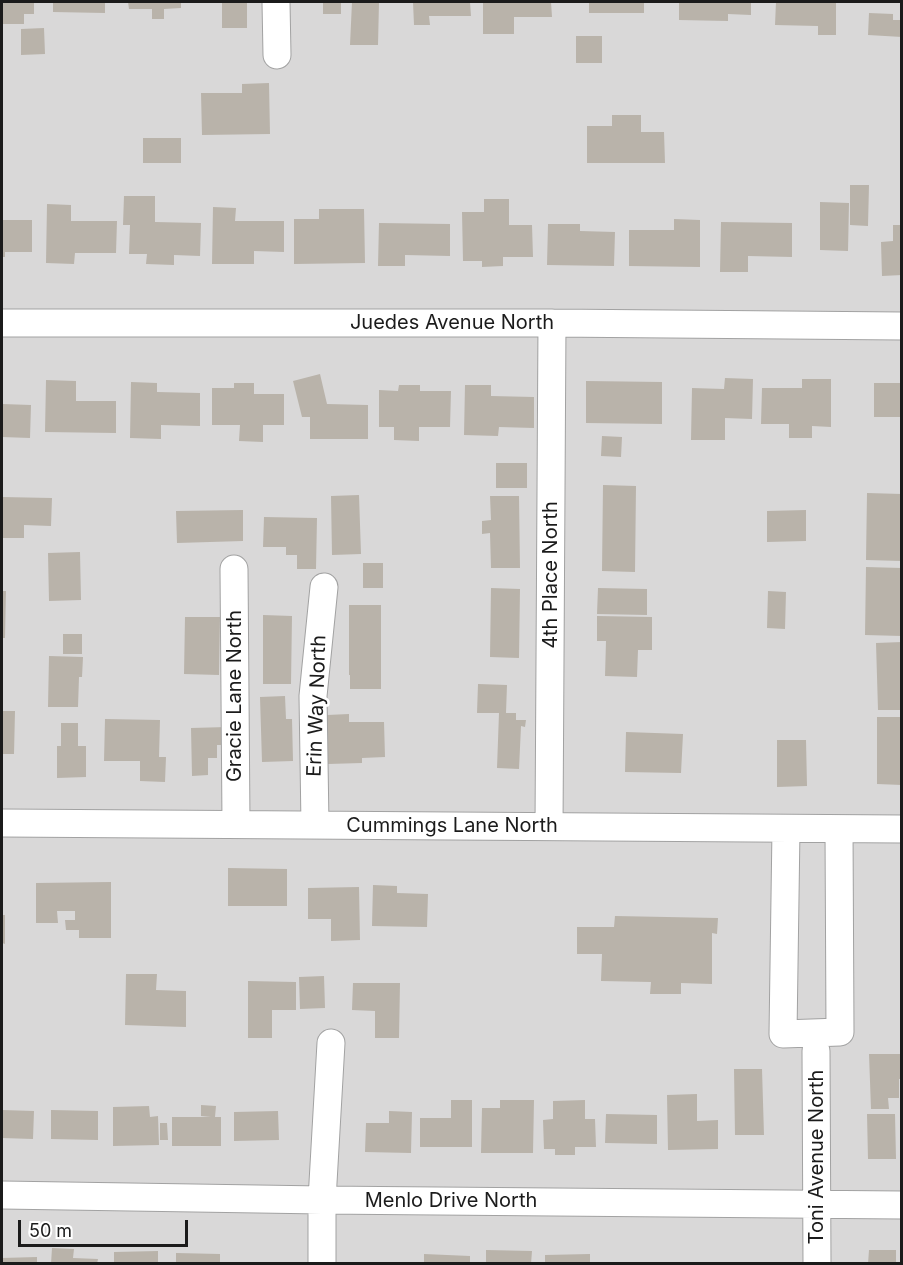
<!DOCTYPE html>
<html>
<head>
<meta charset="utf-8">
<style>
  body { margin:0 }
  #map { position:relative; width:903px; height:1265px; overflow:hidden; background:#ecebe0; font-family:Inter,sans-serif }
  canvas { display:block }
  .frame { position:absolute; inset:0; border:3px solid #1b1b1b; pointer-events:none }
  .scale { position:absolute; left:18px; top:1220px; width:170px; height:27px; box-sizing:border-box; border:3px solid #1b1b1b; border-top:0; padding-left:8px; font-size:18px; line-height:21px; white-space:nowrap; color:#1b1b1b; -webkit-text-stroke:4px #fff; paint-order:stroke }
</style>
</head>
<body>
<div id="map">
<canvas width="903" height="1265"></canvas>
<div class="frame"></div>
<div class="scale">50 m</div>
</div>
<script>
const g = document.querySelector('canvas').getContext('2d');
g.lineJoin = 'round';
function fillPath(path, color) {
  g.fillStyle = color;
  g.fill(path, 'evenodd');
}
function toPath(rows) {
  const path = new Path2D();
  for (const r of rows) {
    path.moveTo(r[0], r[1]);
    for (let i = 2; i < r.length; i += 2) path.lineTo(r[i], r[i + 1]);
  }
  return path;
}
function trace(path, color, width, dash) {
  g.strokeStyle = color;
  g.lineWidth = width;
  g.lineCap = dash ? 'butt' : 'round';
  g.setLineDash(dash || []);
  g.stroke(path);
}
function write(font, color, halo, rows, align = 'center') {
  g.font = font + ' Inter,sans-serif';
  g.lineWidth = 5;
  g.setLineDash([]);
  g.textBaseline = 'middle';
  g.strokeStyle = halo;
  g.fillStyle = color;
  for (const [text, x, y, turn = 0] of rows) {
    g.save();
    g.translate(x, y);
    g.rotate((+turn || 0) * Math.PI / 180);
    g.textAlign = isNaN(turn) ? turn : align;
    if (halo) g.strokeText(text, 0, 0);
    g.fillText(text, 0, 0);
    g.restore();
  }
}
fillPath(toPath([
  [2,2,901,2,901,1263,2,1263]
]), '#d9d8d8');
fillPath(toPath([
  [2,2,34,2,34,14,24,14,24,24,2,24],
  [53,2,105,2,105,13,53,12],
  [128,2,181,2,181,8,164,9,164,19,152,19,152,9,129,9],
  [222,2,247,2,247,28,222,28],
  [323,2,341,2,341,14,323,14],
  [352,2,379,2,378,45,350,45],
  [413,2,470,2,471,16,429,16,430,25,414,25],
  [483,2,551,2,552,17,514,17,514,34,483,34],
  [589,2,644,2,644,13,589,13],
  [679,2,751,2,751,15,728,14,728,21,679,20],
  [776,2,836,2,836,35,818,35,818,26,775,25],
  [869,13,893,14,893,20,902,20,902,37,868,35],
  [44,28,45,54,21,55,21,29],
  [576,36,602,36,602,63,576,63],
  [269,83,270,134,202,135,201,93,242,93,242,84],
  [612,115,641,115,641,132,664,132,665,163,587,163,587,126,612,126],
  [143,138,181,138,181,163,143,163],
  [850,185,869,185,868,226,850,225],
  [124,196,155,196,155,222,201,223,200,256,174,255,174,265,146,264,147,254,129,254,130,225,123,225],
  [484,199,509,199,509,225,532,225,533,257,503,257,503,266,482,267,482,261,463,261,462,212,484,212],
  [820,202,849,203,848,251,820,250],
  [47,204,71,205,71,221,117,221,116,253,75,253,74,264,46,263],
  [213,207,236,208,235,221,284,221,284,252,254,251,254,264,212,264],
  [319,209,364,209,365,263,294,264,294,219,319,219],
  [674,219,700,220,700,267,629,266,629,230,674,230],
  [2,220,32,220,32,252,5,252,5,257,2,257],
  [721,222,792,223,792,257,748,256,748,272,720,272],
  [379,223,450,224,450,256,405,255,405,266,378,266],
  [548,224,580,224,580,231,615,232,614,266,547,265],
  [893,225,902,225,902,275,882,276,881,242,893,241],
  [320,374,327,404,368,405,368,439,310,439,310,417,302,417,293,381],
  [725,378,753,379,752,419,725,418,725,440,691,440,692,388,724,389],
  [802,379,831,379,831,427,812,426,812,438,789,438,789,424,761,424,762,388,802,388],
  [46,380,76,381,76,401,116,401,116,433,45,432],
  [586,381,662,382,662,424,586,423],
  [131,382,157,383,157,392,200,393,200,426,161,425,161,439,130,438],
  [234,383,254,383,254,394,284,394,284,425,263,425,263,442,239,441,240,425,212,425,212,388,234,388],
  [874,383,902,383,902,417,874,417],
  [399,385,420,385,420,391,451,391,450,427,419,427,419,441,394,440,394,427,379,427,379,390,398,391],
  [465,385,491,385,491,396,534,397,534,428,499,427,498,436,464,435],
  [2,404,31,405,30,438,2,437],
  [602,436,622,437,621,457,601,456],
  [496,463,527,463,527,488,496,488],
  [603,485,636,486,635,572,602,571],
  [867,493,902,494,902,561,866,560],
  [359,495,361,554,332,555,331,496],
  [490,496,519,496,520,568,491,568,490,533,482,534,482,521,491,520],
  [2,497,52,498,51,526,24,525,24,538,2,538],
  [243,510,243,541,177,543,176,511],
  [806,510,806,541,767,542,767,511],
  [264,517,317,518,316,569,297,569,297,555,286,555,286,547,263,547],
  [80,552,81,600,49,601,48,553],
  [363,563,383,563,383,588,363,588],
  [866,567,902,568,902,636,865,635],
  [491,588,520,589,519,658,490,657],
  [598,588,647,589,647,615,597,614],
  [2,591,6,591,5,638,2,638],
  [768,591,786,592,785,629,767,628],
  [349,605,381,605,381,689,350,689,350,675,349,675],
  [263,615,292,616,291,684,263,684],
  [597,616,652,617,652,650,638,650,637,677,605,676,606,641,597,641],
  [185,617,220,617,219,675,184,674],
  [63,634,82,634,82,654,63,654],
  [902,642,902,710,878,710,876,643],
  [49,656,83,657,82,677,79,677,78,707,48,707],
  [478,684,507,685,506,713,516,713,516,720,526,720,525,727,521,726,519,769,497,768,499,713,477,713],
  [285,696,286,719,292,719,293,761,262,762,260,697],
  [2,711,15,711,14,754,2,754],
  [349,714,349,722,384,722,385,757,362,758,362,763,328,764,327,715],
  [877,717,902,717,902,785,877,784],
  [105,719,160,720,159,757,166,757,165,782,140,781,140,761,104,761],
  [61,723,78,723,78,746,86,746,86,777,57,778,57,746,61,746],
  [227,727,227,745,217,745,217,758,208,758,208,775,192,776,191,728],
  [626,732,683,734,681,773,625,772],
  [777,740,806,740,807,786,777,787],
  [228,868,287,869,287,906,228,906],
  [111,882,111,938,79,938,79,930,66,930,65,920,75,920,75,911,57,911,58,923,36,923,36,883],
  [373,885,397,886,397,893,428,894,427,927,372,926],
  [359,887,360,940,331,941,331,919,308,919,308,888],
  [2,915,5,915,5,944,2,943],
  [615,916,718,918,717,934,712,933,712,984,681,983,681,994,650,994,651,982,601,981,602,954,577,954,577,927,614,927],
  [126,974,157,974,156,990,186,991,186,1027,125,1025],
  [324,976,325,1008,300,1009,299,977],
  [248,981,296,982,296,1010,272,1010,272,1038,248,1038],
  [353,983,400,983,399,1038,375,1038,375,1011,352,1010],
  [869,1054,902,1054,902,1079,899,1079,899,1098,888,1098,889,1109,871,1109],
  [734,1069,762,1069,764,1135,735,1135],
  [697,1094,697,1121,718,1120,718,1149,668,1150,667,1095],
  [451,1100,472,1100,472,1147,420,1147,420,1118,451,1118],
  [500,1100,534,1100,533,1153,481,1153,482,1108,500,1108],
  [585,1100,585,1119,595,1119,596,1147,575,1147,575,1155,555,1155,555,1149,544,1149,543,1120,553,1119,553,1101],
  [201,1105,216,1106,215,1117,221,1117,221,1146,172,1146,172,1117,211,1117,201,1116],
  [149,1106,150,1117,158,1116,159,1145,113,1146,113,1107],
  [2,1110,34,1111,33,1139,2,1138],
  [51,1110,98,1111,98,1140,51,1139],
  [278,1111,279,1140,234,1141,234,1112],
  [389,1111,412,1112,411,1153,365,1152,366,1123,389,1123],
  [606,1114,657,1115,657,1144,605,1143],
  [867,1114,895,1114,896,1159,868,1159],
  [160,1123,167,1123,168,1140,160,1140],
  [52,1248,74,1249,73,1258,98,1259,97,1264,51,1264],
  [486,1250,532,1251,531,1264,486,1264],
  [869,1250,896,1250,896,1264,868,1264],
  [158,1251,158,1264,114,1264,114,1252],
  [176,1253,220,1254,220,1264,176,1264],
  [424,1254,470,1256,470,1264,424,1264],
  [590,1254,590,1264,545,1264,545,1255],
  [37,1257,37,1264,2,1264,2,1258]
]), '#b9b3aa');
const minor = toPath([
  [276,2,277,55],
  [2,323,552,323,902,326],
  [234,569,236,823],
  [2,823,902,829],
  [315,825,313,696,324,587],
  [549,826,552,323],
  [786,829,783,1034,840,1032,839,829],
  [816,1051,817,1264],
  [2,1195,322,1200,902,1205],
  [322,1264,322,1200,331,1043]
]);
trace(minor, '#a2a2a2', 29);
trace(minor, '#fff', 27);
write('20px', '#1b1b1b', '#fff', [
  ["Juedes Avenue North",452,323],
  ["4th Place North",551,575,-90],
  ["Gracie Lane North",235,696,-90],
  ["Erin Way North",317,706,-88],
  ["Cummings Lane North",452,826],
  ["Toni Avenue North",817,1157,-90],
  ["Menlo Drive North",451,1201]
]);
</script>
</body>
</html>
